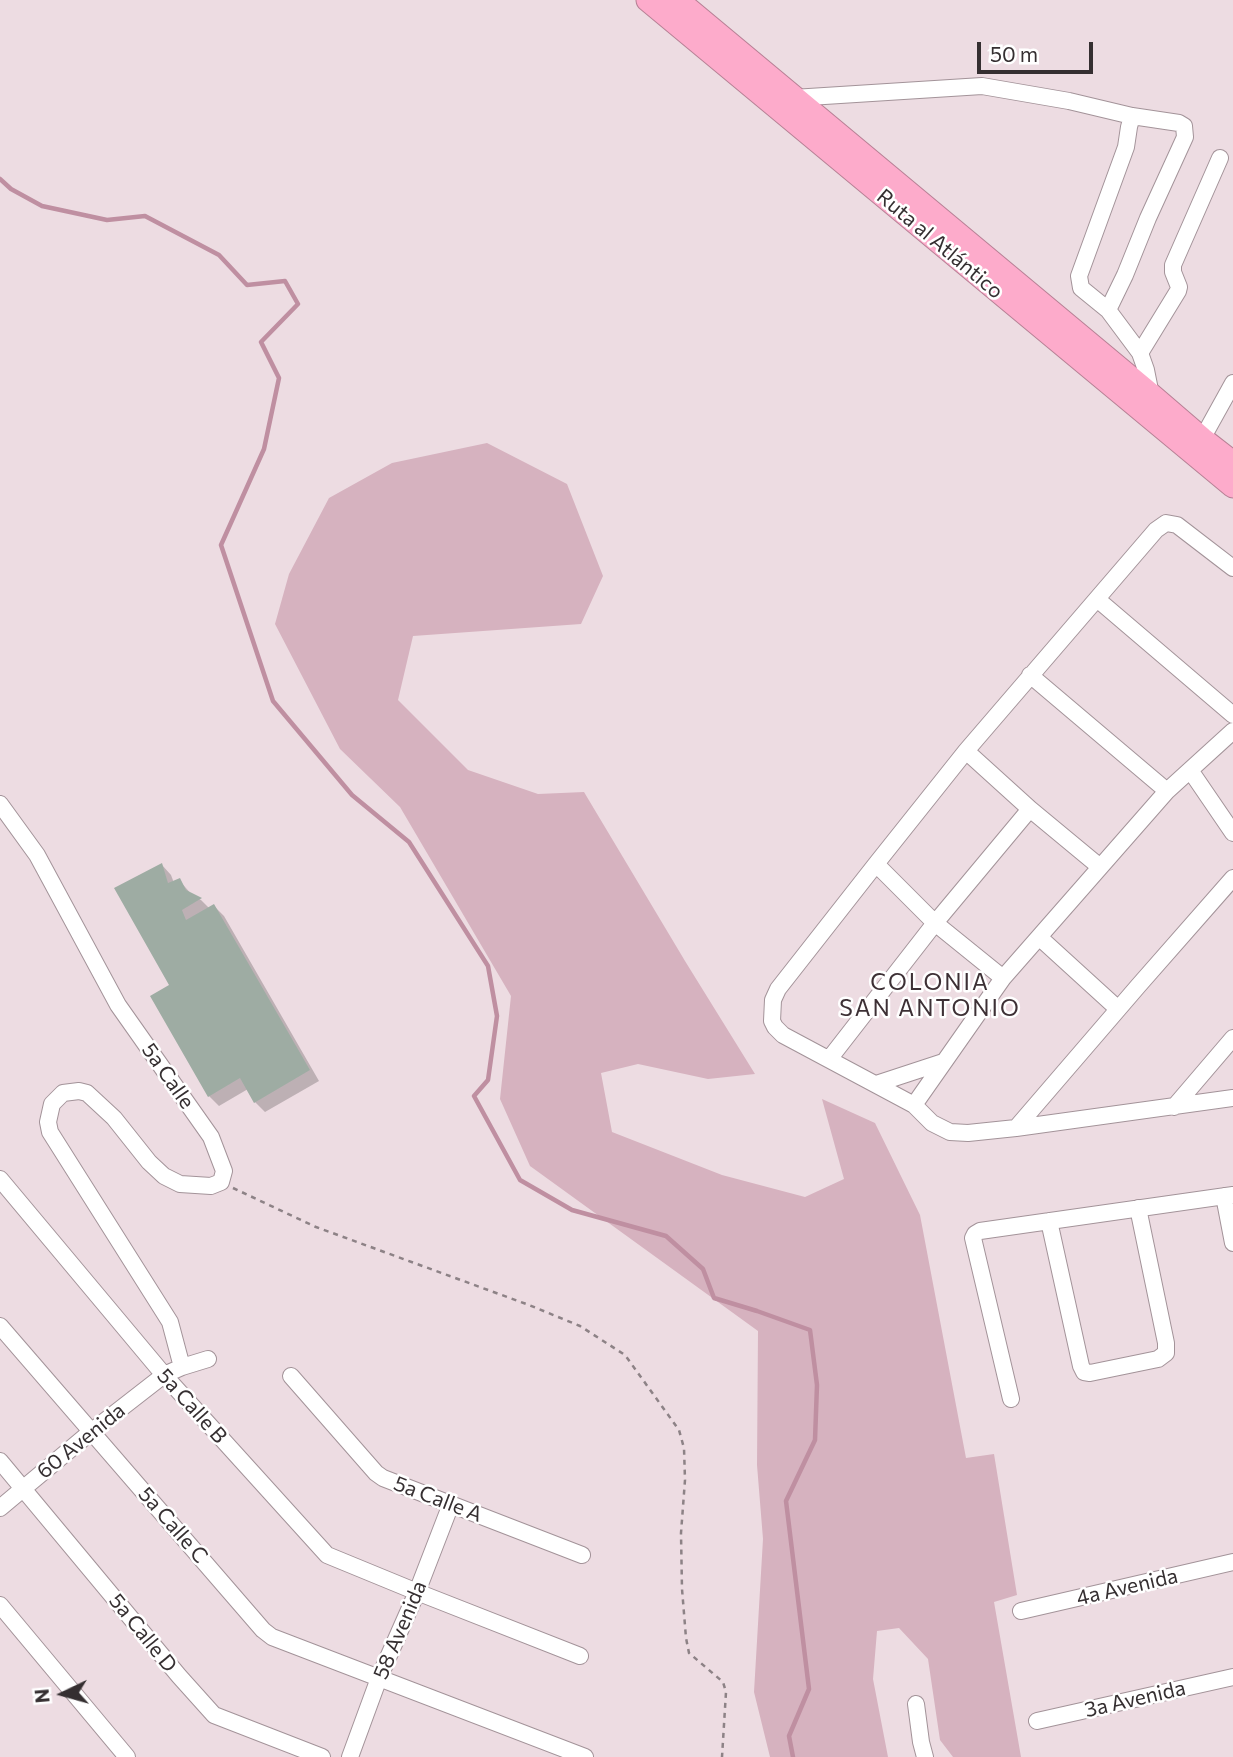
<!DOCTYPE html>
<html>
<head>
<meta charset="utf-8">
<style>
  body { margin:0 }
  #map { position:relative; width:1233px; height:1757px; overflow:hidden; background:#eddce2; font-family:Commissioner,sans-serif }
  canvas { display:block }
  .north { position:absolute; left:28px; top:1659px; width:70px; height:70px; -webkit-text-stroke:5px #fff; paint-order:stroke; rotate:265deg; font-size:19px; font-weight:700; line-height:28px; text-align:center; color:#352f31 }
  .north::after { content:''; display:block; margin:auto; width:24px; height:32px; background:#352f31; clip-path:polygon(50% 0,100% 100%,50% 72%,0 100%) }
  .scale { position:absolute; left:977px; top:42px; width:116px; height:32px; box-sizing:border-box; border:4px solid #352f31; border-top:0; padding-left:9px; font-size:21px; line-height:24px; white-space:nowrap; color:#352f31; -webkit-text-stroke:5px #fff; paint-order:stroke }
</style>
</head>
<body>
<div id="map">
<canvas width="1233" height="1757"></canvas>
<div class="north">N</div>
<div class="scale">50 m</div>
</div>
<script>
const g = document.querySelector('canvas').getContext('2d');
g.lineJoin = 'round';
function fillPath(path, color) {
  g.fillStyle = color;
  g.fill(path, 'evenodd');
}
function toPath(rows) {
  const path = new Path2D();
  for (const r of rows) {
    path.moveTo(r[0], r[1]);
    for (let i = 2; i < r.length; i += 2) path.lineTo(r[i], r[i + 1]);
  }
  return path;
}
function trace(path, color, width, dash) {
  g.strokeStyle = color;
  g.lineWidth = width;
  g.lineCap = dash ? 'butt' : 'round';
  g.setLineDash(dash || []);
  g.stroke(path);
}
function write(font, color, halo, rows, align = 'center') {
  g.font = font + ' Commissioner,sans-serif';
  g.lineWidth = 5;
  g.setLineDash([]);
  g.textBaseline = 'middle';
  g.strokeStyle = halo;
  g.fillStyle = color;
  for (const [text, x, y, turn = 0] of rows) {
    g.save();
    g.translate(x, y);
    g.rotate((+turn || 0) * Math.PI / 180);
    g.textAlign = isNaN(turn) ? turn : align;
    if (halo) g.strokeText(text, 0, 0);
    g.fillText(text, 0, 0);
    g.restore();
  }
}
fillPath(toPath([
  [487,443,567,484,603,576,581,624,413,636,398,700,468,770,538,794,584,792,685,961,755,1074,708,1079,638,1064,601,1073,612,1132,722,1175,805,1197,844,1179,822,1099,875,1123,920,1215,966,1458,994,1454,1017,1595,994,1602,1021,1757,953,1757,940,1740,928,1659,899,1628,877,1631,873,1679,888,1757,770,1757,754,1692,763,1539,757,1465,758,1331,530,1166,500,1099,511,996,400,807,340,749,275,624,289,574,329,498,392,463]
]), '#d6b2bf');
fillPath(toPath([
  [162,865,171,875,174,883,179,880,192,895,201,900,209,908,214,906,224,916,319,1081,265,1112,255,1102,248,1089,219,1106,209,1096,171,985]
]), '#0003');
trace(toPath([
  [0,179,11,189,42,206,107,220,145,216,219,255,247,285,285,281,298,304,261,342,279,378,264,449,221,545,273,701,352,795,409,842,488,966,497,1016,488,1080,474,1096,520,1180,572,1210,666,1236,703,1269,714,1298,757,1311,810,1330,817,1385,815,1440,786,1501,809,1689,789,1736,793,1757]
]), '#bf8fa1', 4.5);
fillPath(toPath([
  [162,863,168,883,180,878,186,890,202,898,182,910,186,920,214,904,310,1070,254,1103,240,1078,208,1097,150,996,169,985,114,888]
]), '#9eaca3');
const minor = toPath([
  [793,98,982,86,1069,101,1132,116,1179,123,1184,126,1185,137,1148,218,1125,275,1108,310,1140,353,1146,370,1151,395],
  [1108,310,1081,288,1079,276,1126,147,1129,127,1132,116],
  [1140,353,1178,291,1179,287,1173,272,1173,265,1220,158],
  [1202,439,1233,383],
  [1233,568,1177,525,1166,523,1156,530,966,751,876,864,778,989,773,1000,772,1021,775,1027,783,1035,914,1105,932,1123,950,1132,968,1133,1016,1128,1233,1098],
  [1097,599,1233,715],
  [1030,675,1167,791],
  [966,751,1030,809,1100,867],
  [1190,770,1233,833],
  [0,804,37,855,118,1005,211,1137,224,1171,221,1182,211,1186,180,1184,164,1176,149,1162,114,1118,87,1093,79,1091,63,1093,52,1104,48,1122,50,1132,170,1322,182,1367],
  [876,864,935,923,1003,978],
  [1039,937,1118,1009],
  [830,1058,935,923,1030,809],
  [876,1084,943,1062],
  [914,1105,1003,978,1167,791,1233,731],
  [1174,1107,1233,1038],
  [1016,1128,1139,985,1233,878],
  [0,1179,164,1375,327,1555,417,1592,580,1656],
  [1224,1196,1233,1243],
  [1049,1221,1081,1366,1084,1372,1090,1373,1158,1359,1166,1353,1166,1343,1138,1208],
  [0,1326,263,1630,272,1637,585,1757],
  [291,1376,376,1473,383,1478,582,1555],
  [1011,1399,973,1238,975,1234,980,1231,1233,1195],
  [0,1461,179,1676,214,1715,322,1757],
  [0,1508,92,1431,164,1375,182,1367,208,1359],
  [0,1605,127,1757],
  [1021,1611,1233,1562],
  [916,1704,921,1742,925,1757],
  [1037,1721,1233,1677],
  [350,1757,379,1678,417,1592,451,1504]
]);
const highway = toPath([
  [648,0,1233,486],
  [677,0,1151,395,1202,439,1233,463]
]);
trace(minor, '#a39399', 18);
trace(highway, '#b78095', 25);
trace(toPath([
  [233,1188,316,1227,529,1305,580,1326,625,1355,679,1430,684,1448,685,1480,681,1533,682,1589,686,1638,689,1653,723,1682,726,1692,722,1757]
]), '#8d8286', 2.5, [5, 5]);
trace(minor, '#fff', 16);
trace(highway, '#fdabcb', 23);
write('21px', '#352f31', '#fff', [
  ["Ruta al Atlántico",940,244,40],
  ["5a Calle",168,1076,55],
  ["5a Calle B",192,1406,48],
  ["60 Avenida",81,1441,-39],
  ["5a Calle A",438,1499,21],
  ["5a Calle C",173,1525,49],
  ["4a Avenida",1127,1587,-13],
  ["58 Avenida",400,1630,-67],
  ["5a Calle D",143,1633,51],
  ["3a Avenida",1135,1699,-13]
]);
g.letterSpacing = '2px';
write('23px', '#3d3035', '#fff', [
  ["COLONIA",930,982],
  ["SAN ANTONIO",930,1008]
]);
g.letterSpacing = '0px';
</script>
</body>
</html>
